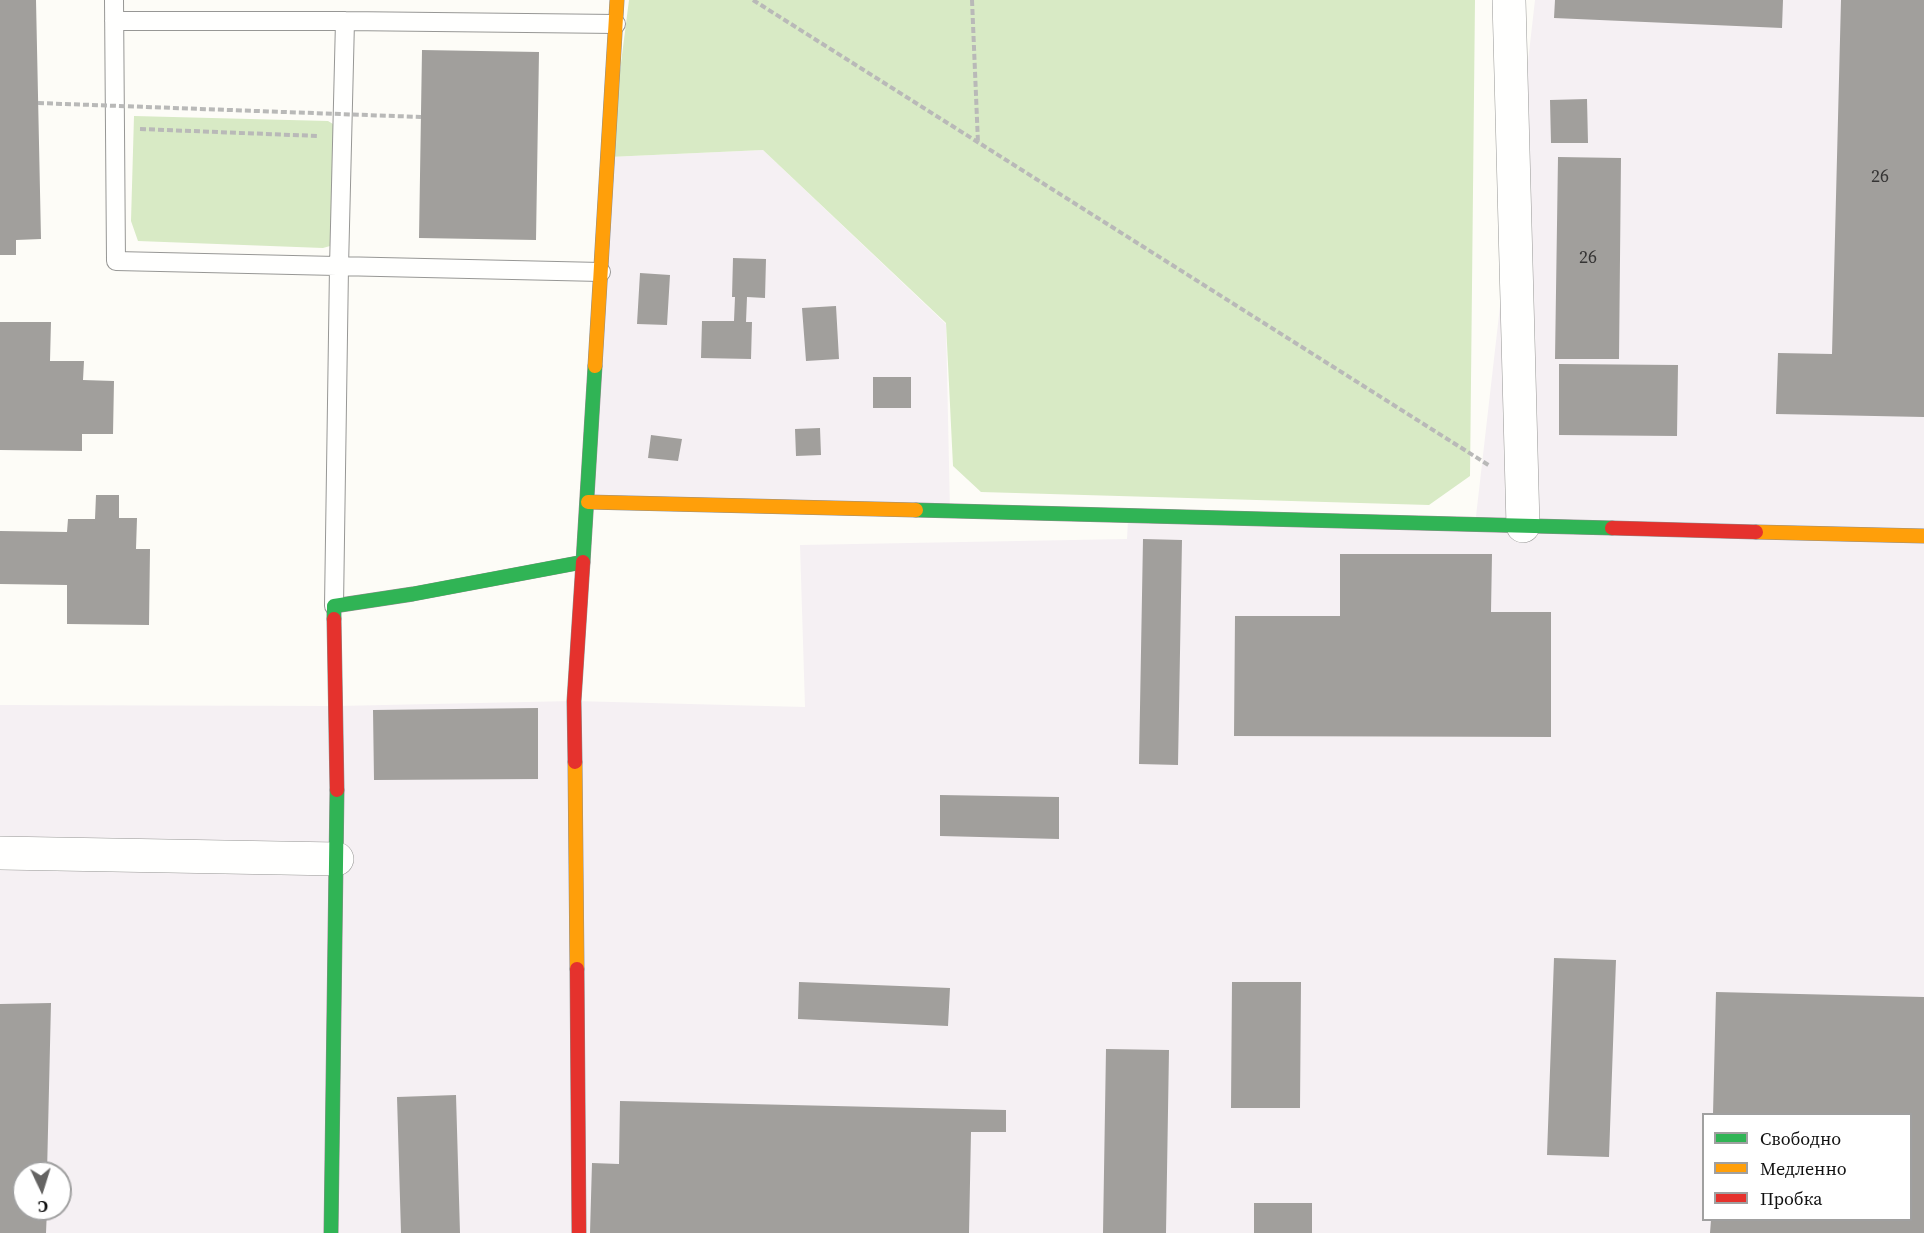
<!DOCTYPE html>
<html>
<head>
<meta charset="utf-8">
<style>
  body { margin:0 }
  #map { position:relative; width:1924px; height:1233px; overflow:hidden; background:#fdfcf7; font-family:"Source Serif 4",serif }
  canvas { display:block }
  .legend { position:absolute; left:1702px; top:1113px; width:210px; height:108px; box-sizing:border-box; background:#fff; border:2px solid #a0a0a0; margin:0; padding:8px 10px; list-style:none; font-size:18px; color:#111 }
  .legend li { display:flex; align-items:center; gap:12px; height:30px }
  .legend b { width:30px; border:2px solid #a0a0a0 }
  .north { position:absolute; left:12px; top:1161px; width:60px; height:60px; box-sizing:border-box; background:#fff; border:2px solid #a0a0a0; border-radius:50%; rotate:176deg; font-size:16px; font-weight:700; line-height:24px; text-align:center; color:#111 }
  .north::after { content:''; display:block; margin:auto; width:21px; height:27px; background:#646362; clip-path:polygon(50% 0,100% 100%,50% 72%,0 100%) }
</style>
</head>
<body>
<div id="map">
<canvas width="1924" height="1233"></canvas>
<ul class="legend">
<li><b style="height:8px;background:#30b455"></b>Свободно</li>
<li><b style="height:8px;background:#ff9f0a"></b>Медленно</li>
<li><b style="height:8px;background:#e5322d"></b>Пробка</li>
</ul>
<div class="north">С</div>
</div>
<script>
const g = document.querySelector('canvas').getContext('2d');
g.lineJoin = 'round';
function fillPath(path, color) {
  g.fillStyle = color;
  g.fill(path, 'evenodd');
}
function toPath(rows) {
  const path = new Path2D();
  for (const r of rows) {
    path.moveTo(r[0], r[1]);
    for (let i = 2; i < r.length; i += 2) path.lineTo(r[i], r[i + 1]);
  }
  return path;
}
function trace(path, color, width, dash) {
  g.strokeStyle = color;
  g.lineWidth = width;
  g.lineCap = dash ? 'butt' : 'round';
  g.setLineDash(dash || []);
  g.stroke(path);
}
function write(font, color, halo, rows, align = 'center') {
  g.font = font + ' "Source Serif 4",serif';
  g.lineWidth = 6;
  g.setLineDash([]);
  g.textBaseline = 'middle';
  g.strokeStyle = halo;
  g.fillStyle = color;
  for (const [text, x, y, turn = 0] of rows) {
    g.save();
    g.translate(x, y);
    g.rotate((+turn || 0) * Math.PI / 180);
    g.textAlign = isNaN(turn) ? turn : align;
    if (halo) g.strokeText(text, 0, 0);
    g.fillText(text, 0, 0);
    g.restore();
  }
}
fillPath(toPath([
  [1535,0,1924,0,1924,536,1475,525],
  [763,150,946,324,950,511,588,502,609,157],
  [1128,520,1924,539,1924,1233,0,1233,0,705,337,706,574,701,805,707,800,545,1127,539],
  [1704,1114,1910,1114,1910,1220,1704,1220],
  [24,1173,60,1173,60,1209,24,1209]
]), '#f5f0f3');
fillPath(toPath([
  [629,0,1475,0,1470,476,1429,505,981,492,953,466,946,323,763,150,609,157],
  [134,116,328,121,338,127,330,246,323,248,138,241,131,221]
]), '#d8eac5');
fillPath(toPath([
  [0,0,36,0,41,239,16,240,16,255,0,255],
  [1555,0,1783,0,1782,28,1554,18],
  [1841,0,1924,0,1924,417,1776,414,1778,353,1832,354],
  [422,50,539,52,536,240,419,238],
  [1587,99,1588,143,1551,143,1550,100],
  [1558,157,1621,158,1619,359,1555,359],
  [733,258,766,259,765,298,747,297,746,322,752,322,751,359,701,358,702,321,734,321,735,297,732,297],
  [640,273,670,275,667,325,637,324],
  [836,306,839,359,806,361,802,308],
  [0,322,51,322,50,361,84,361,83,380,114,381,113,434,82,434,82,451,0,450],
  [1559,364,1678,365,1677,436,1559,435],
  [873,377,911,377,911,408,873,408],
  [820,428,821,455,796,456,795,429],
  [651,435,682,439,678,461,648,458],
  [96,495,119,495,119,518,137,518,136,549,150,549,149,625,67,624,67,585,0,584,0,531,67,532,68,519,95,519],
  [1143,539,1182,540,1178,765,1139,764],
  [1340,554,1492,554,1491,612,1551,612,1551,737,1234,736,1235,616,1340,616],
  [538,708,538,779,374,780,373,710],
  [940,795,1059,797,1059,839,940,836],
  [1554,958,1616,960,1609,1157,1547,1155],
  [799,982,950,988,948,1026,798,1019],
  [1232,982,1301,982,1300,1108,1231,1108],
  [1716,992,1924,997,1924,1233,1710,1233,1711,1220,1910,1220,1910,1114,1713,1114],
  [51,1003,47,1173,24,1173,24,1209,47,1209,46,1233,0,1233,0,1004],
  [1106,1049,1169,1050,1166,1233,1103,1233],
  [456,1095,460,1233,401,1233,397,1097],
  [620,1101,1006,1110,1006,1132,971,1132,969,1233,590,1233,592,1163,619,1164],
  [1254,1203,1312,1203,1312,1233,1254,1233]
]), '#a19f9c');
const lane = toPath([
  [114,0,116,261,601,272],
  [114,21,345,21,616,24],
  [334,606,339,267,345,21]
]);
const street = toPath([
  [1509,0,1523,526],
  [0,853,337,859]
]);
const fast = toPath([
  [916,510,1612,528],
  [334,619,334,606,413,594,583,562,595,366],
  [331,1233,337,790]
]);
const slow = toPath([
  [595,366,617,0],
  [588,502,916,510],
  [1756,532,1924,536],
  [575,762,577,969]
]);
const jam = toPath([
  [1612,528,1756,532],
  [334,619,337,790],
  [575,762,574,701,583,562],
  [577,969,579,1233]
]);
trace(lane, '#979795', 20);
trace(street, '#979795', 34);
trace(fast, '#8e8d8b', 15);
trace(slow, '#8e8d8b', 15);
trace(jam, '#8e8d8b', 15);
trace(toPath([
  [753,0,1490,466],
  [972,0,978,143],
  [140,129,318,136]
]), '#b9b9b8', 4, [6, 3]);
trace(lane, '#fffffe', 18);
trace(street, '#fffffe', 33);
trace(fast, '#30b455', 14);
trace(slow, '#ff9f0a', 14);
trace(jam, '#e5322d', 14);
trace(toPath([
  [38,103,421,117]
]), '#b9b9b8', 4, [6, 3]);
write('18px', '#353434', null, [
  ["26",1880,177],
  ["26",1588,258]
]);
</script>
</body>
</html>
